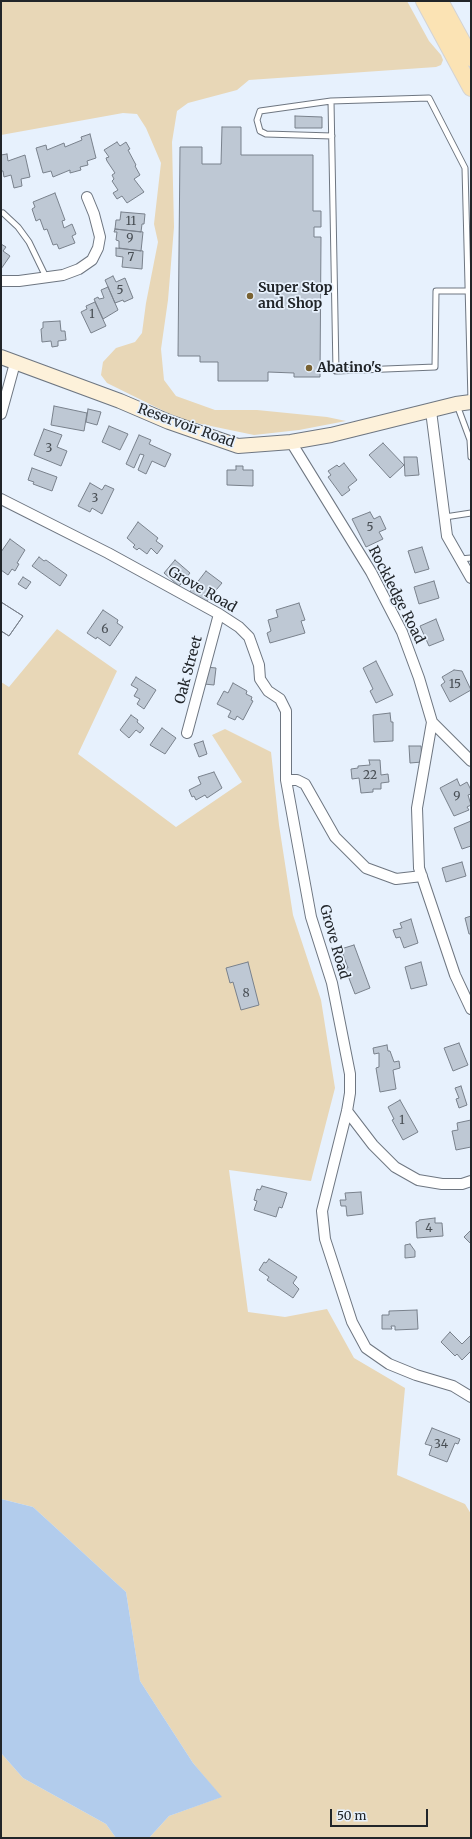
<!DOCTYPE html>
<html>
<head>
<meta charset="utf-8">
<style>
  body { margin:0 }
  #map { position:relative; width:472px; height:1839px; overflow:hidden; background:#e7f1fd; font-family:Merriweather,serif }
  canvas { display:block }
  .frame { position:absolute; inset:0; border:2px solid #212529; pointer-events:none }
  .scale { position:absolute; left:330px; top:1809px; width:98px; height:18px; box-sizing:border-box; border:2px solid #212529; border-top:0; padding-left:5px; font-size:12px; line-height:14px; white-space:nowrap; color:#212529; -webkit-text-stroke:3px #e7f1fd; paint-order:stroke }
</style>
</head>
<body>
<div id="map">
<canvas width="472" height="1839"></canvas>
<div class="frame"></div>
<div class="scale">50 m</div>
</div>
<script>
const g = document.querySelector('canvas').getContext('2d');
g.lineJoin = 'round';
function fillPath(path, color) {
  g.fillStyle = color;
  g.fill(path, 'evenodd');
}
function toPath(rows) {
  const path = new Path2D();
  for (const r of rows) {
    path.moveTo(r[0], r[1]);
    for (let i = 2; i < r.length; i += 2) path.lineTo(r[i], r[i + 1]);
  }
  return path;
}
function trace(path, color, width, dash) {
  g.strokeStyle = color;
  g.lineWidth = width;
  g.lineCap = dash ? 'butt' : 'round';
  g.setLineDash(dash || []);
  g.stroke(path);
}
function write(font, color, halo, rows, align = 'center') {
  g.font = font + ' Merriweather,serif';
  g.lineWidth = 3.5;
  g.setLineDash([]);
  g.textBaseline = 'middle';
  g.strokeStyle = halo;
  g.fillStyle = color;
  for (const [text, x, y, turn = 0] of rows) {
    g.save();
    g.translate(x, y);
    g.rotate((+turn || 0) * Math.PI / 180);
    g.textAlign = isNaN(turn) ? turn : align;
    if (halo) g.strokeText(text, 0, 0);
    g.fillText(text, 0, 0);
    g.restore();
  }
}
fillPath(toPath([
  [1,1,407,1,429,41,441,55,443,60,441,65,436,67,249,80,237,90,188,103,177,111,172,142,174,227,168,300,161,349,164,380,176,396,215,410,257,410,327,417,346,421,299,430,254,435,182,420,107,383,101,375,103,362,116,348,135,342,142,333,146,303,158,242,154,224,161,163,146,128,137,114,123,113,1,135],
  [57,629,117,671,78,754,176,827,242,782,212,735,225,729,271,752,279,825,293,915,321,1000,335,1088,311,1181,229,1170,248,1312,285,1317,327,1309,354,1358,405,1388,397,1475,465,1504,471,1514,471,1838,149,1838,169,1816,221,1797,193,1763,140,1681,126,1592,33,1507,1,1499,1,682,9,687],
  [1,1753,23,1778,106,1824,116,1838,1,1838]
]), '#e8d7b7');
fillPath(toPath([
  [1,1499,33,1507,126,1592,140,1681,193,1763,222,1797,169,1816,149,1838,116,1838,106,1824,23,1778,1,1753]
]), '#b2ccec');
const building = toPath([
  [295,116,322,117,322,128,295,128,295,116],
  [222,127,241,127,241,155,313,155,313,211,321,211,321,227,314,227,314,237,321,237,320,377,294,377,294,373,268,372,268,381,218,381,218,362,200,362,200,356,178,356,180,147,202,147,202,164,221,164,222,127],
  [90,134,96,158,87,161,88,165,80,167,81,170,70,173,70,170,53,177,51,171,43,173,36,148,46,145,47,150,64,143,65,147,82,140,81,137,90,134],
  [117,142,120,146,126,142,130,149,128,150,136,165,135,166,140,175,134,179,144,192,127,203,122,196,117,199,113,193,118,190,112,181,114,179,112,175,115,173,107,161,106,158,109,157,104,150,117,142],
  [7,154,8,161,25,155,30,177,21,179,22,186,14,188,11,175,4,177,3,171,1,171,1,155,7,154],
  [55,193,65,220,62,221,64,228,72,224,76,234,72,236,75,243,59,249,57,244,53,245,47,229,44,230,40,219,36,221,32,209,35,207,33,202,55,193],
  [121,212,145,214,144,224,142,224,141,232,115,229,116,220,120,220,121,212],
  [115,229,143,232,141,251,119,248,119,241,116,240,117,232,114,232,115,229],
  [1,244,6,247,3,251,10,256,1,269,1,244],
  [116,248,143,251,142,269,122,267,123,257,116,256,116,248],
  [113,276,116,282,125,278,133,298,124,302,123,300,115,303,105,280,113,276],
  [108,287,118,310,103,319,94,299,98,297,99,299,104,298,101,290,108,287],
  [95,302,106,326,91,333,81,312,87,309,86,306,95,302],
  [60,321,61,331,65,331,66,340,58,341,58,346,52,347,51,341,42,342,41,329,43,328,43,322,60,321],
  [54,406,87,413,84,431,51,425,54,406],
  [88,409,101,412,97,425,86,422,88,409],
  [109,426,128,434,120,450,102,442,109,426],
  [44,429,62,435,57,447,67,451,61,466,34,455,44,429],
  [139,435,151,440,149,444,171,454,165,467,152,461,146,474,138,470,144,455,140,454,134,468,126,464,139,435],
  [383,443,404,465,390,478,369,455,383,443],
  [404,457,417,457,419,475,405,476,404,457],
  [344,463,357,480,348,487,350,490,342,496,328,477,331,475,328,471,337,465,339,467,344,463],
  [236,466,243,466,243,470,253,470,253,486,227,485,227,470,236,470,236,466],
  [32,468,57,477,52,491,33,484,34,482,28,480,32,468],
  [90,483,102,490,105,485,114,489,102,514,92,508,90,512,78,506,90,483],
  [370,512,374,519,380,516,386,529,379,532,383,539,366,547,352,519,370,512],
  [138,522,158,538,156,541,163,546,157,554,151,548,147,554,139,548,137,550,133,547,135,545,127,538,138,522],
  [10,539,25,550,17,563,19,564,15,571,12,569,8,575,1,570,1,552,10,539],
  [422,547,429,569,415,573,408,551,422,547],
  [39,557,44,561,46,560,67,575,60,586,32,566,39,557],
  [175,560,190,573,179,586,164,573,175,560],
  [206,571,222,583,206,602,199,597,198,599,189,593,206,571],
  [23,577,31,582,26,589,18,584,23,577],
  [434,581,439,598,419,604,414,587,434,581],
  [1,602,23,616,9,636,1,631,1,602],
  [1,602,23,616,9,636,1,631,1,602],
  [299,603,305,620,301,621,305,633,270,643,267,633,271,631,268,620,278,617,276,610,299,603],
  [103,610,118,620,117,623,123,627,110,646,97,637,96,639,87,633,103,610],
  [436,619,444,640,429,646,420,626,436,619],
  [376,661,393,695,376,703,370,691,373,689,363,668,376,661],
  [206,667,216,668,214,685,204,684,206,667],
  [454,670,462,671,471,690,450,702,441,685,445,682,442,677,454,670],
  [136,677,156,690,144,709,137,704,140,699,134,696,138,689,131,685,136,677],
  [233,683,247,691,246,694,252,697,251,700,253,701,243,720,237,716,235,720,228,717,231,711,217,704,224,691,228,693,233,683],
  [390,713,391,722,393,722,393,741,374,742,373,715,390,713],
  [131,715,138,720,137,722,144,728,140,733,136,730,129,738,120,730,131,715],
  [162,728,176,738,165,754,150,745,162,728],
  [203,741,207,754,199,757,194,744,203,741],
  [409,746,421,746,422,762,410,763,409,746],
  [369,760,380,760,381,775,388,774,389,782,381,783,381,789,373,789,373,792,361,793,359,778,352,779,351,769,358,768,358,766,370,765,369,760],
  [214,772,222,788,207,798,205,795,196,800,194,796,192,797,189,790,201,784,198,777,214,772],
  [457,779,460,786,467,782,471,790,471,794,468,795,471,805,467,807,469,810,454,816,440,788,457,779],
  [471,821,471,846,462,849,454,828,471,821],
  [462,862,466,876,446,882,442,868,462,862],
  [471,916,471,934,469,934,465,918,471,916],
  [411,919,418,943,404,948,400,937,396,938,393,930,402,928,400,923,411,919],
  [354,945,370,988,355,994,345,968,348,968,341,949,354,945],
  [248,962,259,1005,241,1010,233,982,230,983,226,968,248,962],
  [421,962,427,985,411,989,405,967,421,962],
  [459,1043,468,1065,453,1071,444,1048,459,1043],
  [387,1045,388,1051,390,1051,394,1062,399,1061,400,1068,393,1070,396,1089,380,1092,376,1068,379,1067,379,1053,374,1054,373,1048,387,1045],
  [461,1086,467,1105,459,1108,456,1099,459,1098,455,1088,461,1086],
  [400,1100,418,1132,403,1140,392,1120,394,1119,388,1107,400,1100],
  [471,1120,471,1147,456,1150,452,1131,458,1130,457,1123,471,1120],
  [262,1186,287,1193,282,1208,279,1207,276,1217,254,1210,257,1201,254,1200,257,1189,260,1190,262,1186],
  [361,1192,363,1214,347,1216,346,1206,341,1206,340,1200,346,1200,345,1193,361,1192],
  [435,1218,435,1223,442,1223,443,1236,417,1238,416,1222,419,1221,419,1220,435,1218],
  [471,1230,471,1244,464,1237,471,1230],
  [410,1244,415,1251,415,1257,405,1258,405,1245,410,1244],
  [269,1259,297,1277,293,1283,299,1289,293,1298,267,1280,269,1277,259,1270,264,1262,266,1263,269,1259],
  [417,1310,418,1329,395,1330,395,1326,391,1326,392,1329,382,1329,382,1315,389,1315,389,1311,417,1310],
  [450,1332,462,1344,471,1335,471,1351,462,1360,457,1354,455,1356,441,1342,450,1332],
  [432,1428,460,1439,458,1444,455,1443,447,1462,429,1455,432,1446,425,1444,432,1428]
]);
fillPath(building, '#bec8d4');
trace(building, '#79818c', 1);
const lane = toPath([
  [331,101,260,111,257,120,260,131,266,134,332,136],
  [3,213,18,227,29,242,46,277],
  [467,291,436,291,435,367,336,371,331,101,429,98,465,168,471,401],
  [457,405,470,440,471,457],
  [445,517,471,513],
  [460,559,471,558]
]);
const street = toPath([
  [1,281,19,281,63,275,79,269,92,260,98,248,100,237,94,214,87,197],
  [431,411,447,536,471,578],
  [1,414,15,363],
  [291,442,371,572,402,632,419,678,432,722,471,761],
  [1,499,108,553,219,614,239,627,249,637,259,665,260,679,268,691,280,699,286,711,286,780,311,917,332,983,350,1074,350,1093,347,1111,322,1211,325,1239,352,1322,366,1348,389,1364,416,1375,453,1386,471,1397],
  [432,722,417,808,419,868,455,975,471,1009],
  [187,733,219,614],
  [286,780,297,780,305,784,335,837,366,868,396,879,422,876],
  [347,1111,373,1145,395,1167,418,1180,442,1184,462,1184,471,1181]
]);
const secondary = toPath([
  [1,357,120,401,169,422,238,446,291,442,331,435,456,404,471,402]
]);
const primary = toPath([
  [424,1,471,88],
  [440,1,471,58]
]);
trace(lane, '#6e7681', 7);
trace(street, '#6e7681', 12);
trace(secondary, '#6e7681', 16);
trace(primary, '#d3d3d4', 18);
trace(lane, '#fff', 5);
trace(street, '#fff', 10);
trace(secondary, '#fdf1da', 14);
trace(primary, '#fbe3b4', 16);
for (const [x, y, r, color] of [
  [250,296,4,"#796232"],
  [309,368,4,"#796232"]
]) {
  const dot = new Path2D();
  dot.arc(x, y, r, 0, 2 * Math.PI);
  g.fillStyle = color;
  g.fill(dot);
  trace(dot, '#e7f1fd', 1.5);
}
write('12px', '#484e54', null, [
  ["11",131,222],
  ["9",130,239],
  ["7",131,258],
  ["5",120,291],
  ["1",92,315],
  ["3",49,449],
  ["3",95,499],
  ["5",370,528],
  ["6",105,630],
  ["15",455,685],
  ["22",370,776],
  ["9",457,797],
  ["8",246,994],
  ["1",402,1121],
  ["4",429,1229],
  ["34",441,1445]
]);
write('bold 14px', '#212529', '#e7f1fd', [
  ["Super Stop",258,288],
  ["and Shop",258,304],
  ["Abatino's",317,368]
], 'left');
write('14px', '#212529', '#e7f1fd', [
  ["Reservoir Road",186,426,20],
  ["Grove Road",202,590,30],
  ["Rockledge Road",396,595,63],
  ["Oak Street",189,670,-75],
  ["Grove Road",334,942,74]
]);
</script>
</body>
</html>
